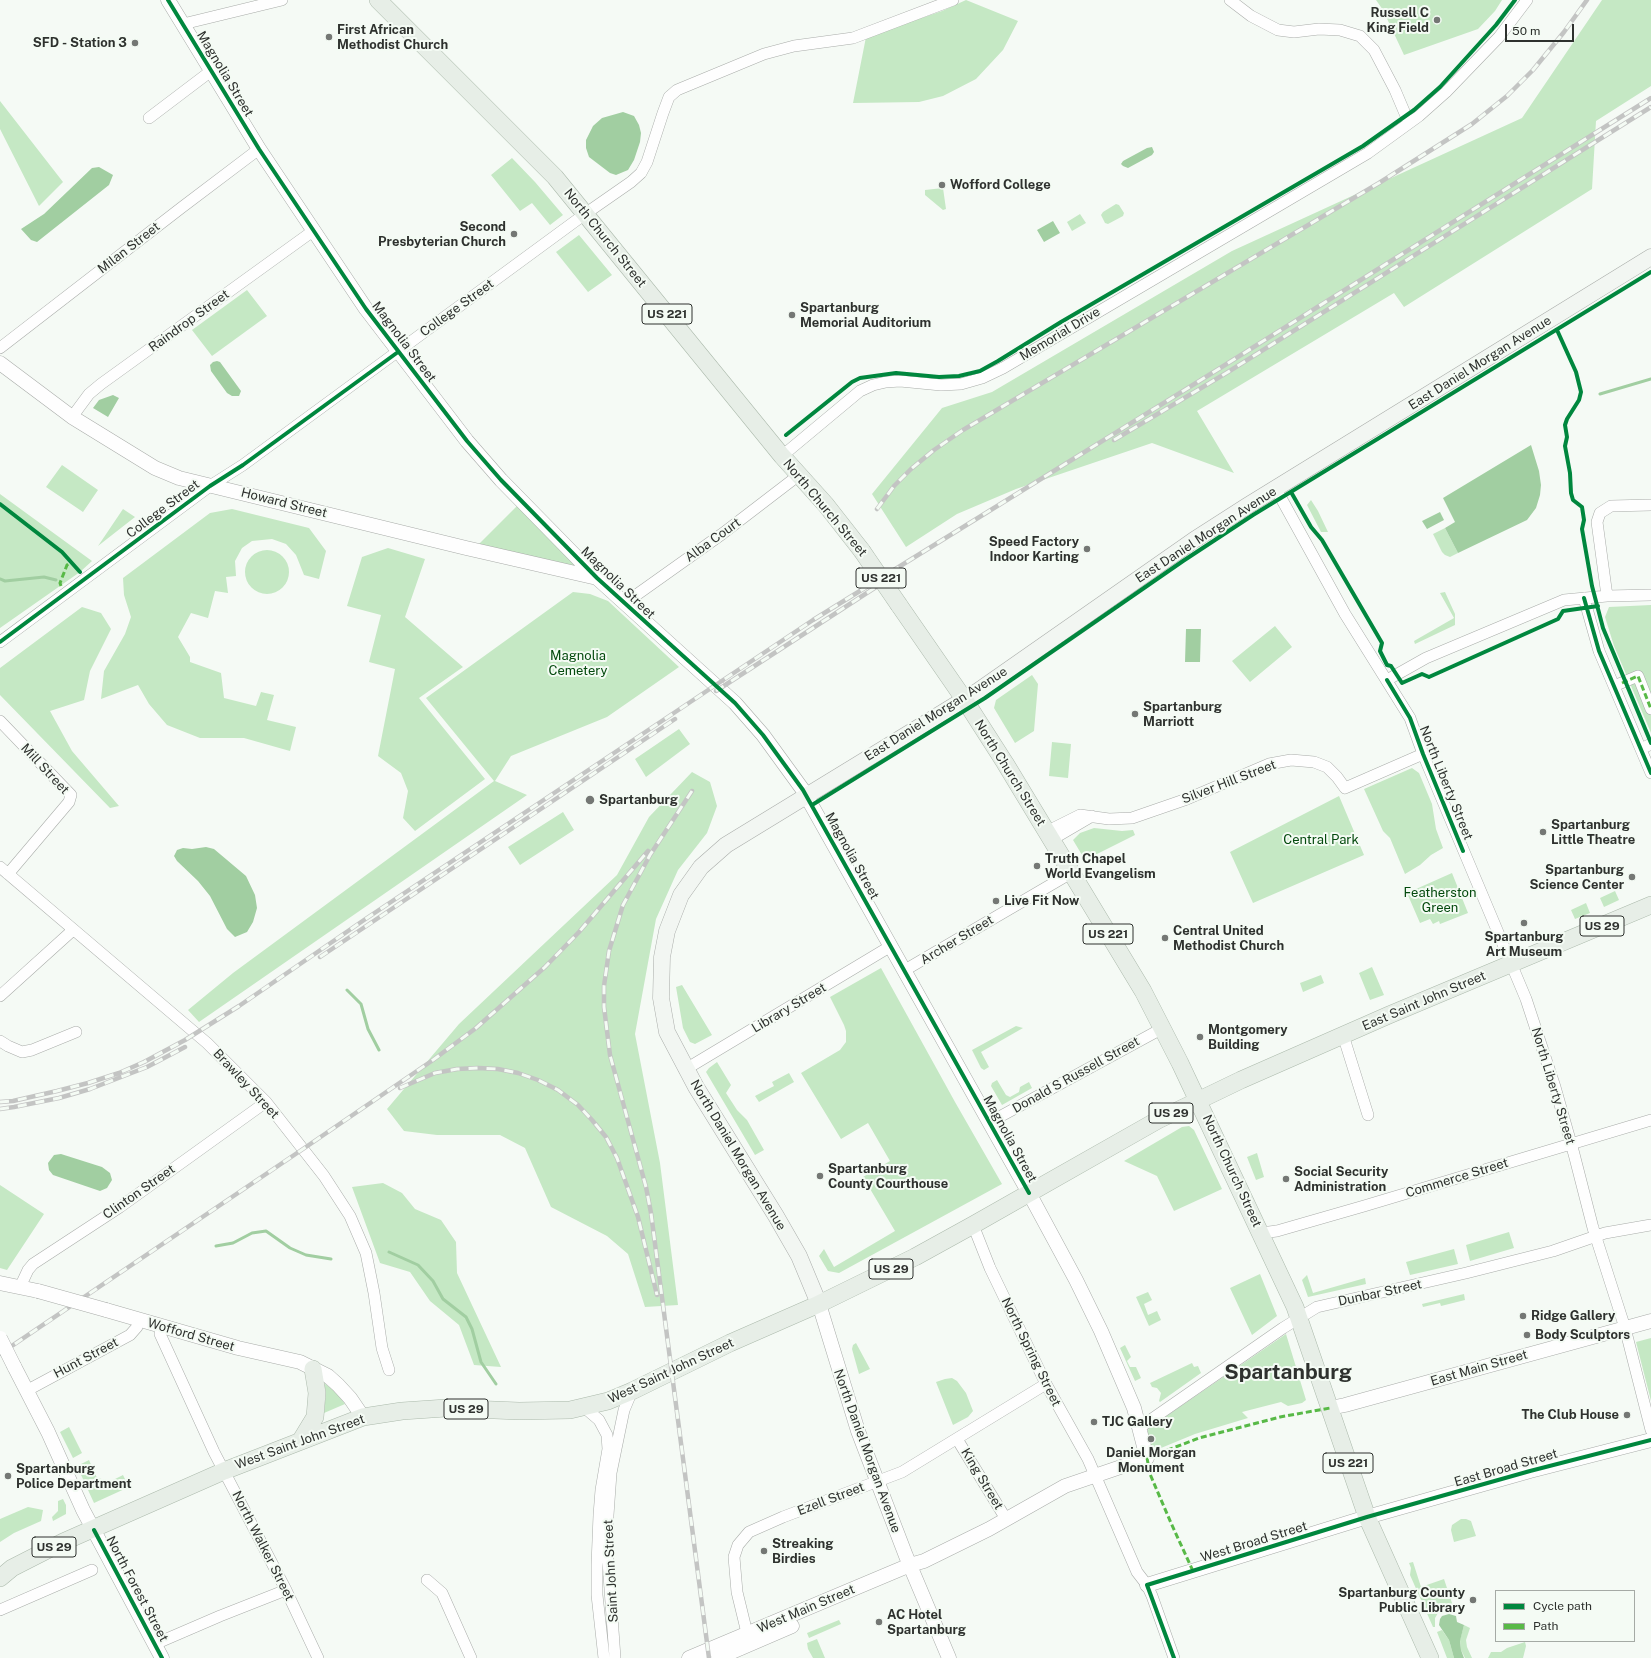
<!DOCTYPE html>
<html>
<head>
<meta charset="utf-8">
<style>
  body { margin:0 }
  #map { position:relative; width:1651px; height:1658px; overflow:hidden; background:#f5faf5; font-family:"Public Sans",sans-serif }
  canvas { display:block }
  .legend { position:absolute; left:1495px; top:1590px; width:140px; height:52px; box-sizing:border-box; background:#f4fbf4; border:1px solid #a5aaa5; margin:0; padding:5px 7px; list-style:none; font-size:12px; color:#2e312e }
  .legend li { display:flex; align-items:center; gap:8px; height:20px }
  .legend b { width:20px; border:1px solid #a5aaa5 }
  .scale { position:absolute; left:1505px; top:24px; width:69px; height:18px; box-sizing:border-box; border:2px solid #2e312e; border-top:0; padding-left:5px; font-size:12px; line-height:14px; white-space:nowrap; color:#2e312e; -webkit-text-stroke:3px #f4fbf4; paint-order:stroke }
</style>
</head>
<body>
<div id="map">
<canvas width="1651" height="1658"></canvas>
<ul class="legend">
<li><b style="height:5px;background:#00873e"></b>Cycle path</li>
<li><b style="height:5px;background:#58b947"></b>Path</li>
</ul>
<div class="scale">50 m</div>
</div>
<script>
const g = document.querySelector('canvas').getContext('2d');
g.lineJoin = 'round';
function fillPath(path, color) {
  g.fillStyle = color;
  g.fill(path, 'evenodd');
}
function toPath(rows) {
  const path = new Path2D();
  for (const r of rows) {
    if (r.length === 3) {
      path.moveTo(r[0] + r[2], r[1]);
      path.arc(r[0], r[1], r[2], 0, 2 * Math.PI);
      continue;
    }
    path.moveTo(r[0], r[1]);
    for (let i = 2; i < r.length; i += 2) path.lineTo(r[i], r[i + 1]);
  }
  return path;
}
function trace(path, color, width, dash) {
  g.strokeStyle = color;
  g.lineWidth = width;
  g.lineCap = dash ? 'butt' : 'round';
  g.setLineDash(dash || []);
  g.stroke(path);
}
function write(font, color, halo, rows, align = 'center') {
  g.font = font + ' "Public Sans",sans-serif';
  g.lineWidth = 4;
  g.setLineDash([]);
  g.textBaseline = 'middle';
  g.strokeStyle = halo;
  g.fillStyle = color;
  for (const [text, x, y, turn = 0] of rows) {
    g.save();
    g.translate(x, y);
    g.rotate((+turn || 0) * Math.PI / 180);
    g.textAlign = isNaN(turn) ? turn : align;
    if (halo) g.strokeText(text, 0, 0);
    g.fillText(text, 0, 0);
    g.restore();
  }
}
fillPath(toPath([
  [966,0,1018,21,1003,50,976,79,943,96,919,102,853,103,866,37,942,11],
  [1376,0,1502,0,1495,11,1478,29,1404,55,1383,10],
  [1602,0,1651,0,1651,86,1596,121,1592,189,1404,307,1394,293,1197,411,1234,473,1152,443,1016,489,957,514,906,547,872,494,942,408,992,392,1232,251,1522,118],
  [0,101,63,182,39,206,0,129],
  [512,158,535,182,563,215,550,225,532,203,520,211,491,175],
  [943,188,946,209,943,210,925,195,925,190],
  [1116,204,1119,205,1124,213,1123,216,1108,224,1105,223,1101,215,1103,212],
  [1080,214,1086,223,1072,231,1067,222],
  [579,235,612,275,588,292,556,252],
  [247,290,267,316,212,356,192,330],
  [62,465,98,490,83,512,46,487],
  [0,494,92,561,80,572,0,628],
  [1311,500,1318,511,1328,532,1321,532,1307,505],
  [522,501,597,578,473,550],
  [123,509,135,517,98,546],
  [232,509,309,528,326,551,319,579,304,575,296,555,286,544,272,539,252,541,242,548,235,561,236,576,226,577,228,593,215,591,208,618,191,613,178,637,190,657,190,662,221,673,224,698,256,706,261,692,274,695,267,720,296,727,290,751,244,738,200,738,167,725,149,704,138,685,101,699,104,671,125,634,131,617,124,595,123,578,210,513],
  [1445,528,1458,553,1450,557,1445,555,1442,552,1433,534],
  [388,548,425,559,405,617,463,667,419,698,485,779,415,831,403,818,408,791,401,773,378,756,395,669,369,662,381,615,347,606,362,557],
  [267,572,22],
  [573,592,590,594,608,601,679,667,607,717,511,756,495,781,527,795,199,1022,188,1010,233,973,494,781,426,698],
  [1445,592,1455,614,1455,625,1415,644,1414,641,1454,618,1440,593],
  [1651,605,1651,733,1614,646,1605,617,1609,607],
  [82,607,101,613,111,629,90,671,84,700,50,711,72,751,119,806,110,808,0,695,0,668],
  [1275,626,1292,647,1250,682,1232,661],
  [1032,675,1038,684,1034,731,1015,743,994,708,996,700],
  [679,729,690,744,646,777,635,759],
  [1052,742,1071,744,1068,778,1049,776],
  [1412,768,1419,773,1432,804,1436,829,1443,848,1431,855,1420,865,1405,874,1390,838,1383,831,1364,789],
  [692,772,710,782,717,806,707,833,678,870,656,919,635,1034,660,1163,678,1305,645,1307,628,1254,607,1236,551,1207,525,1148,500,1135,437,1135,404,1131,387,1109,459,1024,617,875,649,817],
  [1339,796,1364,855,1253,903,1230,852],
  [563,812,574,830,520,865,508,847],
  [1094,828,1122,831,1133,830,1135,835,1085,860,1073,840,1080,833],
  [1452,873,1468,913,1440,924,1439,921,1433,924,1430,919,1420,923,1407,893],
  [1615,891,1619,900,1604,907,1600,898],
  [1586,903,1590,913,1575,919,1571,910],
  [1372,967,1384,995,1370,1000,1359,973],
  [881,968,955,1102,1002,1184,839,1273,828,1271,819,1256,824,1249,834,1267,895,1231,863,1177,890,1161,868,1123,841,1139,801,1073,840,1050,846,1042,846,1031,844,1025,830,997],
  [1321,975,1324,983,1303,992,1300,983],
  [682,985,712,1035,695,1044,690,1042,683,1028,676,987],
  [1016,1026,1023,1028,981,1052,989,1067,984,1070,981,1068,972,1050],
  [717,1062,731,1085,726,1093,737,1110,747,1120,764,1150,755,1155,706,1072,709,1068],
  [789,1073,794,1082,759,1102,755,1096,774,1086,772,1082],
  [997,1080,1006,1095,1010,1097,1019,1092,1020,1087,1029,1082,1032,1088,1002,1105,991,1086,992,1083],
  [1189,1126,1194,1130,1222,1189,1174,1211,1157,1176,1124,1161,1182,1127],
  [1257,1153,1264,1177,1256,1180,1247,1157],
  [383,1183,402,1193,415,1209,441,1220,456,1242,457,1273,501,1367,474,1365,459,1325,430,1301,410,1272,380,1263,352,1187],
  [0,1185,44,1214,7,1270,0,1268],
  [1509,1232,1514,1248,1470,1261,1466,1245],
  [1454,1249,1458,1264,1410,1275,1406,1262],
  [1260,1274,1277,1316,1252,1335,1230,1288],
  [1307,1275,1313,1293,1365,1278,1366,1284,1308,1297,1302,1280],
  [1148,1292,1152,1300,1144,1304,1148,1315,1157,1311,1161,1320,1149,1326,1136,1297],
  [1464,1294,1465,1300,1441,1306,1440,1303,1423,1307,1422,1304],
  [1286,1334,1306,1400,1302,1403,1288,1406,1281,1402,1242,1412,1248,1418,1195,1434,1161,1448,1155,1448,1150,1445,1145,1436,1149,1428],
  [1651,1338,1651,1401,1636,1342],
  [856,1343,870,1369,859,1374,852,1349,853,1345],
  [1125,1345,1131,1357,1127,1361,1130,1367,1136,1367,1141,1378,1135,1381,1120,1348],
  [1192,1363,1194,1367,1198,1366,1201,1373,1160,1402,1159,1401,1161,1393,1157,1388,1152,1387,1150,1383],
  [952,1378,957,1381,966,1393,973,1411,968,1417,953,1425,936,1382,945,1379],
  [324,1383,336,1392,345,1404,324,1413,326,1393],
  [69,1427,82,1453,73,1458,60,1432],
  [89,1460,97,1478,111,1481,123,1475,129,1487,94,1503,77,1466],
  [63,1499,66,1505,66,1514,53,1521,52,1517,58,1511,58,1501],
  [28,1507,43,1510,41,1521,14,1533,0,1542,0,1519],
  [1461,1519,1466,1519,1471,1521,1476,1536,1454,1542,1451,1530,1452,1525],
  [1413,1562,1421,1587,1444,1579,1454,1609,1443,1609,1438,1613,1435,1618,1435,1627,1433,1627,1410,1575,1411,1568,1409,1563],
  [839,1620,841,1624,809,1638,807,1633],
  [1464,1625,1470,1628,1466,1640,1467,1647,1472,1658,1465,1658,1461,1650,1460,1640],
  [1442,1630,1449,1640,1454,1658,1447,1658,1437,1632],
  [817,1639,825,1658,813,1658,808,1649,807,1643],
  [1525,1642,1526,1646,1523,1658,1488,1658,1491,1652,1501,1652,1507,1648]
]), '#c5e8c4');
fillPath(toPath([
  [623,112,634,116,639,125,641,133,640,142,634,160,628,170,616,175,610,173,589,157,586,148,586,140,593,126,602,118],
  [1152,147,1154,152,1152,155,1128,168,1123,166,1121,164,1123,161,1147,148],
  [99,167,113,175,109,185,37,242,31,240,21,229,44,214,92,168],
  [1053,221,1060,233,1044,242,1037,230],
  [217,361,220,362,241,391,239,396,232,396,227,393,211,371,210,365,213,362],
  [113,395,119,398,108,417,93,408,99,400],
  [1531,445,1539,471,1541,485,1540,495,1536,508,1527,520,1458,553,1445,528,1455,522,1443,498],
  [1440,512,1444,520,1427,529,1422,521],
  [1186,629,1201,629,1200,662,1185,662],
  [206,847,214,849,246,876,255,895,257,908,253,922,247,932,235,937,227,929,210,896,198,881,177,861,174,856,177,850,183,848,192,849],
  [61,1154,102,1167,110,1173,112,1180,107,1188,100,1191,53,1175,49,1170,48,1163,54,1155],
  [1449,1614,1456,1616,1457,1622,1464,1625,1460,1641,1461,1650,1464,1658,1454,1658,1449,1640,1439,1625,1440,1619,1442,1616]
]), '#a1cea1');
trace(toPath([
  [1600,394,1651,379],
  [0,579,5,581,44,577,56,580],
  [347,990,361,1004,368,1029,379,1050],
  [216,1246,233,1243,252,1233,266,1231,290,1248,306,1255,331,1259],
  [389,1252,418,1265,433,1281,443,1299,466,1317,472,1329,481,1362,496,1384]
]), '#a1cea1', 3);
const minor = toPath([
  [1230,0,1251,16,1278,30,1294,32,1319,29,1340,30,1360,36,1374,50,1395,90,1409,123],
  [183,24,282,0],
  [149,118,211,71],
  [0,348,181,208,259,149],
  [72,417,89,394,101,384,313,231],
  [782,456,860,391,873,385,886,382,900,381,941,385,961,384,982,378,1003,368,1368,153,1419,116,1446,92,1499,37,1527,0],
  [1276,489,1345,614,1410,718,1423,754,1526,999,1555,1087,1574,1154,1593,1228,1625,1328,1651,1430],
  [1607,596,1597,522,1600,513,1611,506,1651,505],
  [1584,598,1599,651,1651,773],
  [625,603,722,534,799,475],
  [0,642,210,486,243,465,585,214,631,182,641,173,647,162,663,113,669,97,677,90,764,54,794,46,853,38,953,0],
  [1387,680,1426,658,1564,600,1607,596,1651,595],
  [1614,686,1638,676,1651,709],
  [0,721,71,795,69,802,8,874],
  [1641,749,1651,744],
  [1046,832,1080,815,1109,819,1132,818,1187,799,1269,764,1291,760,1314,762,1327,767,1337,777,1345,788,1423,754],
  [1051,840,1092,816],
  [0,867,207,1043,266,1102,324,1176,350,1216,366,1253,374,1293,382,1348,389,1370],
  [905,970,1071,873],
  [0,996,73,930],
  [1343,1035,1368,1115],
  [0,1041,8,1046,22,1052,32,1050,76,1032],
  [686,1069,891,946],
  [990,1122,1163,1028],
  [973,1225,990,1268,1046,1384,1088,1459,1137,1572,1147,1585,1152,1596,1174,1658],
  [1261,1233,1277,1231,1364,1206,1651,1120],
  [20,1287,28,1270,33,1264,120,1207,266,1102],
  [161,1326,160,1334,214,1452,286,1590,318,1658],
  [26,1391,130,1335,137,1327,139,1320],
  [585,1408,599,1420,607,1435,608,1449,601,1490,599,1515,597,1565,597,1595,604,1658],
  [1139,1428,1283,1328,1317,1307,1466,1273,1553,1251,1605,1233,1651,1225],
  [957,1439,1006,1519],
  [427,1580,442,1593,471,1658],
  [0,1610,92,1570],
  [747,1633,737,1592,734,1557,738,1545,749,1532,783,1517,902,1472,1046,1384],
  [155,1644,220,1616,286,1590],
  [615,1658,607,1547,608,1515,611,1473,624,1410,632,1391]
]);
const tertiary = toPath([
  [168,0,259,149,366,309,467,441,501,480,597,578,735,703,763,735,803,790,1029,1193,1076,1280,1101,1331,1134,1408,1147,1458,1065,1486,989,1529,924,1561,910,1565,689,1658],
  [0,363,72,417,155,468,179,478,466,548,597,578],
  [0,1283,38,1291],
  [819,1304,858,1431,906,1556,949,1658],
  [106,1310,238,1348,300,1362,328,1376,338,1385,350,1398,363,1417],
  [14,1366,48,1432,83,1510,162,1658],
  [1330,1408,1345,1405,1651,1321],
  [1147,1585,1367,1517,1530,1471,1651,1440],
  [718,1658,792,1626]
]);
const secondary = toPath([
  [819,1304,799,1256,776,1216,696,1087,667,1032,661,998,662,957,667,931,681,895,701,867,726,845,978,691,1194,540,1247,506,1651,257]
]);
const primary = toPath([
  [378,0,555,177,782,456,826,505,862,551],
  [899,605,964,699,1005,763,1143,991,1180,1063,1295,1307,1367,1517,1430,1658],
  [301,1440,315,1417,317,1393,313,1369],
  [0,1578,12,1568,63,1542,224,1471,363,1417,402,1411,446,1408,519,1411,570,1410,608,1401,632,1391,730,1343,819,1304,915,1257,973,1225,1158,1120,1241,1080,1389,1015,1651,905]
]);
trace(minor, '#a9aca9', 12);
trace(tertiary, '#a9aca9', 15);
trace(secondary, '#a9aca9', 17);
trace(primary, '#abb9ab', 18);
trace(minor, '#fefefe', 11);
trace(tertiary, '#fefefe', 14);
trace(secondary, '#f2f6f2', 16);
trace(primary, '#e7eee7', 17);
const rail = toPath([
  [1114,440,1228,372,1651,107],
  [877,509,894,486,911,469,934,450,963,430,1379,183,1472,124,1507,96,1533,70,1564,32,1587,0],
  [716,691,876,587],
  [692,791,650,855,623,905,609,951,604,986,604,1007,610,1055,646,1187,651,1213,709,1658],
  [320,957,675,719],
  [400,1088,435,1073,457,1069,478,1068,498,1069,518,1073,538,1080,558,1090,578,1105,592,1120,606,1137,617,1158,638,1217,657,1295],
  [0,1102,13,1101,57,1091,88,1083,119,1073,144,1062,185,1040,239,1006,364,920,813,620,1217,370,1651,98],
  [0,1109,14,1107,59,1098,90,1089,147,1067,185,1047],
  [0,1354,303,1149,433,1060,476,1028,545,967,579,932,648,851]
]);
trace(rail, '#c3c4c3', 4.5);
trace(rail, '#f4fbf4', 3, [9]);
const tertiaryBridge = toPath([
  [38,1291,106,1310],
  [0,1338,14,1366]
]);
const primaryBridge = toPath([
  [862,551,899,605]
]);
trace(tertiaryBridge, '#a9aca9', 15, []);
trace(primaryBridge, '#abb9ab', 18, []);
trace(tertiaryBridge, '#fefefe', 14);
trace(primaryBridge, '#e7eee7', 17);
trace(toPath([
  [61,586,60,583,67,565,71,562],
  [1622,683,1638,676,1651,709],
  [1193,1571,1171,1523,1150,1474,1147,1458,1199,1438,1280,1417,1330,1408]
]), '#58b947', 3, [6, 3]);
trace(toPath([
  [168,0,259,149,366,309,467,441,501,480,597,578,735,703,763,735,803,790,1029,1193],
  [1557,330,1576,372,1581,392,1579,400,1567,419,1565,425,1567,437,1565,446,1570,473,1571,493,1573,500,1582,507,1584,520,1582,529,1592,586,1603,628,1651,743],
  [786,435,852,382,860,378,896,373,939,377,959,376,980,371,998,361,1061,322,1363,146,1414,110,1440,87,1496,25,1515,0],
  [1291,492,1311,527,1322,540,1382,643,1380,651,1387,665,1391,666,1402,683,1422,674,1429,677,1558,619,1563,611,1598,606],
  [0,504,62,552,80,572],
  [1584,598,1599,651,1651,773],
  [0,642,210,486,243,465,398,352],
  [1387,680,1410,718,1423,754,1463,851],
  [812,805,985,698,1183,561,1253,515,1651,272],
  [94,1530,162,1658],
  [1174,1658,1147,1585,1367,1517,1530,1471,1651,1440]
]), '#00873e', 4);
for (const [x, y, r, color] of [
  [1437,20,4,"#747774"],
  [329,37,4,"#747774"],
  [135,43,4,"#747774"],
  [942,185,4,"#747774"],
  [514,234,4,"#747774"],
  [792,315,4,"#747774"],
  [1087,549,4,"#747774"],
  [1135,714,4,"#747774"],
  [590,800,5,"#747774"],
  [1543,832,4,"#747774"],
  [1037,866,4,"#747774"],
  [1632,877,4,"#747774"],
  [996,901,4,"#747774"],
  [1524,923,4,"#747774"],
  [1165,938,4,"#747774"],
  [1200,1037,4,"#747774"],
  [820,1176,4,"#747774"],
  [1286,1179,4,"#747774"],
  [1523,1316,4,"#747774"],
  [1527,1335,4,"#747774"],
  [1627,1415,4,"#747774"],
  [1094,1422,4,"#747774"],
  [1151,1439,4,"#747774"],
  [8,1476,4,"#747774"],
  [764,1551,4,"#747774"],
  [1473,1600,4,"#747774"],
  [879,1622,4,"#747774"]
]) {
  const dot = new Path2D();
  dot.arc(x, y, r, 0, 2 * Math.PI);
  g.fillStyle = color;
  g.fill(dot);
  trace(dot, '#f4fbf4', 1.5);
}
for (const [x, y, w] of [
  [667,314,50],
  [881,578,50],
  [1602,926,44],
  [1108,934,50],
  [1171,1113,44],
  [891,1269,44],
  [466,1409,44],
  [1348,1463,50],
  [54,1547,44]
]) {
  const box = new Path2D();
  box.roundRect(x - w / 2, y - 10, w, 20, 3);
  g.fillStyle = '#f4fbf4';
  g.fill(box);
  trace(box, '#2e312e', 1);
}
write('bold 12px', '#2e312e', null, [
  ["US 221",667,314],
  ["US 221",881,578],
  ["US 29",1602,926],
  ["US 221",1108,934],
  ["US 29",1171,1113],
  ["US 29",891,1269],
  ["US 29",466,1409],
  ["US 221",1348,1463],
  ["US 29",54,1547]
]);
write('bold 13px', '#2e312e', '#f4fbf4', [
  ["Russell C",1429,13,"right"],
  ["King Field",1429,28,"right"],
  ["First African",337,30],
  ["Methodist Church",337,45],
  ["SFD - Station 3",127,43,"right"],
  ["Wofford College",950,185],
  ["Second",506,227,"right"],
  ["Presbyterian Church",506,242,"right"],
  ["Spartanburg",800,308],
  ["Memorial Auditorium",800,323],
  ["Speed Factory",1079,542,"right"],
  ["Indoor Karting",1079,557,"right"],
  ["Spartanburg",1143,707],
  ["Marriott",1143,722],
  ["Spartanburg",599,800],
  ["Spartanburg",1551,825],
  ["Little Theatre",1551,840],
  ["Truth Chapel",1045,859],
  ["World Evangelism",1045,874],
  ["Spartanburg",1624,870,"right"],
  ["Science Center",1624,885,"right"],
  ["Live Fit Now",1004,901],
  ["Central United",1173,931],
  ["Methodist Church",1173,946],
  ["Spartanburg",1524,937,"center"],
  ["Art Museum",1524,952,"center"],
  ["Montgomery",1208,1030],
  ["Building",1208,1045],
  ["Spartanburg",828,1169],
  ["County Courthouse",828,1184],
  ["Social Security",1294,1172],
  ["Administration",1294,1187],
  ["Ridge Gallery",1531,1316],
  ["Body Sculptors",1535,1335],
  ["The Club House",1619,1415,"right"],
  ["TJC Gallery",1102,1422],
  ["Daniel Morgan",1151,1453,"center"],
  ["Monument",1151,1468,"center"],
  ["Spartanburg",16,1469],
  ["Police Department",16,1484],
  ["Streaking",772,1544],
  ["Birdies",772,1559],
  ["Spartanburg County",1465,1593,"right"],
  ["Public Library",1465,1608,"right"],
  ["AC Hotel",887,1615],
  ["Spartanburg",887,1630]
], 'left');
write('13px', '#2e312e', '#f4fbf4', [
  ["Magnolia Street",225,74,59],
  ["North Church Street",605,238,51],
  ["Milan Street",129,248,-38],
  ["College Street",457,308,-36],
  ["Raindrop Street",189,321,-36],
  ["Memorial Drive",1060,334,-31],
  ["Magnolia Street",404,342,53],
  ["East Daniel Morgan Avenue",1480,363,-32],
  ["Howard Street",284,503,14],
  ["North Church Street",825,508,50],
  ["College Street",163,509,-37],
  ["East Daniel Morgan Avenue",1206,535,-33],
  ["Alba Court",713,540,-36],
  ["Magnolia Street",618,583,44],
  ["East Daniel Morgan Avenue",936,714,-32],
  ["Mill Street",45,769,47],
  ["North Church Street",1010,773,58],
  ["Silver Hill Street",1229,782,-21],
  ["North Liberty Street",1446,783,68],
  ["Magnolia Street",852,856,61],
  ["Archer Street",957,940,-31],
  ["East Saint John Street",1424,1001,-23],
  ["Library Street",789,1008,-31],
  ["Donald S Russell Street",1076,1075,-29],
  ["Brawley Street",246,1084,47],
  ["North Liberty Street",1553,1086,73],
  ["Magnolia Street",1010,1139,61],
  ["North Daniel Morgan Avenue",738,1155,59],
  ["North Church Street",1232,1171,65],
  ["Commerce Street",1457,1178,-17],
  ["Clinton Street",139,1192,-35],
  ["Dunbar Street",1380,1293,-12],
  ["Wofford Street",191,1335,16],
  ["North Spring Street",1031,1352,64],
  ["Hunt Street",86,1358,-28],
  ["East Main Street",1479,1368,-16],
  ["West Saint John Street",671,1371,-25],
  ["West Saint John Street",300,1442,-20],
  ["North Daniel Morgan Avenue",867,1451,70],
  ["East Broad Street",1506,1468,-16],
  ["King Street",982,1479,59],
  ["Ezell Street",831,1499,-21],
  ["West Broad Street",1254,1542,-17],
  ["North Walker Street",263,1546,63],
  ["Saint John Street",611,1571,-93],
  ["North Forest Street",137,1589,62],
  ["West Main Street",806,1609,-23]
]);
write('13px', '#044a0e', '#f4fbf4', [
  ["Magnolia",578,656],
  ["Cemetery",578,671],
  ["Central Park",1321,840],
  ["Featherston",1440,893],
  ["Green",1440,908]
]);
write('bold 21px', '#2e312e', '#f4fbf4', [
  ["Spartanburg",1288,1373]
]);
</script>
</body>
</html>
